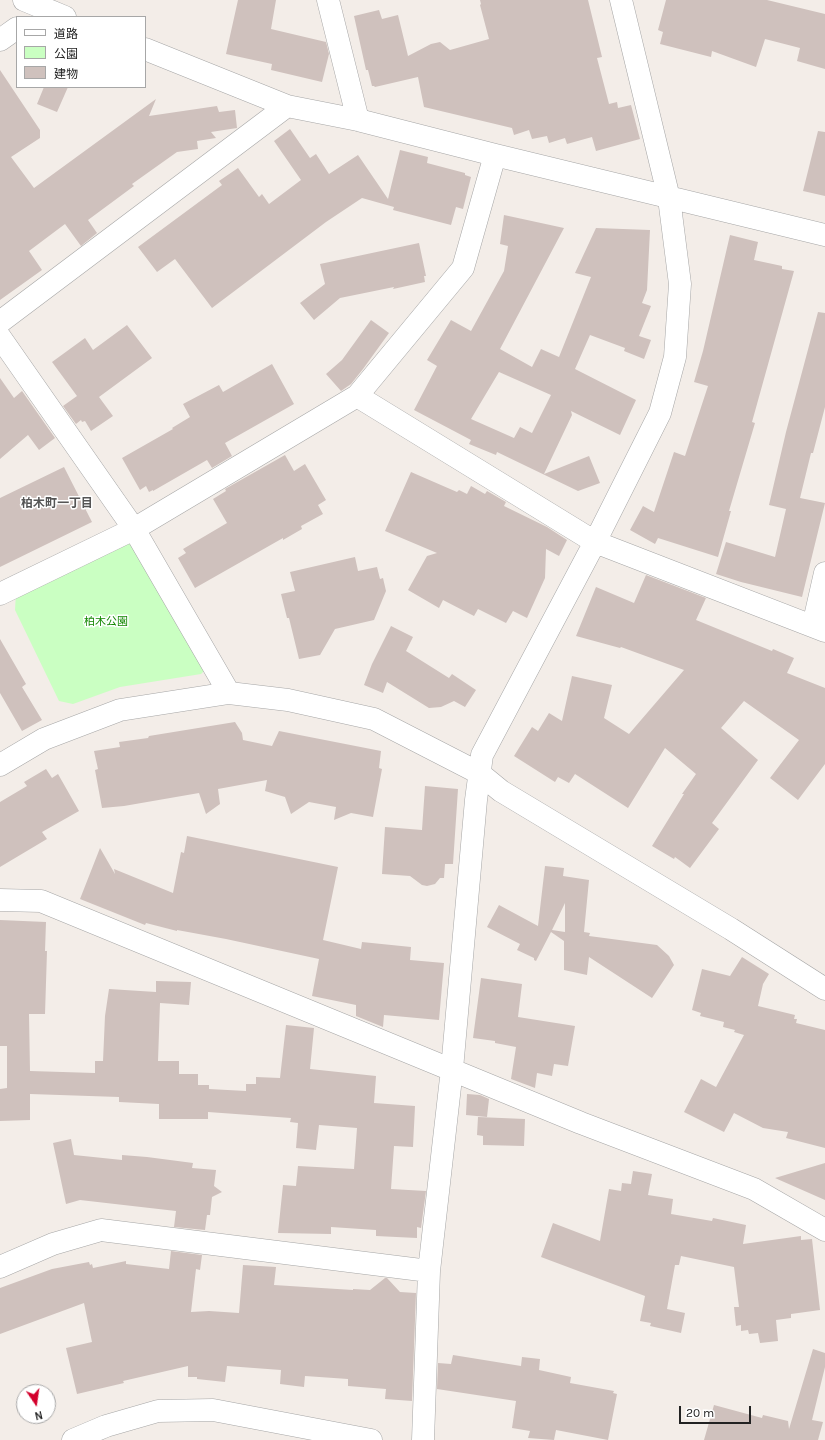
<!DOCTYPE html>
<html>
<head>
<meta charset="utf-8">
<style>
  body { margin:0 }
  #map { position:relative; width:825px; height:1440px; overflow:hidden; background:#f3ede8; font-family:Karla,"Noto Sans JP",sans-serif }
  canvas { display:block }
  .legend { position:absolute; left:16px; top:16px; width:130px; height:72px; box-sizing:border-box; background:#fff; border:1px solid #a7a7a7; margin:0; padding:5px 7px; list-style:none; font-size:12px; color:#222 }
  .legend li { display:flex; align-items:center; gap:8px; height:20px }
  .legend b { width:20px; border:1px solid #a7a7a7 }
  .north { position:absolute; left:16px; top:1384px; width:40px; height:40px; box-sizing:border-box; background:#fff; border:1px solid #a7a7a7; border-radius:50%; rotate:167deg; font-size:11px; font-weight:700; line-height:16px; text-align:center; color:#222 }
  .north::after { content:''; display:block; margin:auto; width:14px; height:18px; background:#d3002c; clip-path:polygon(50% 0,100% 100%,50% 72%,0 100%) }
  .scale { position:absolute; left:679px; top:1406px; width:72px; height:18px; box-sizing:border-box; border:2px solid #222; border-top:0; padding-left:5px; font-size:12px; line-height:14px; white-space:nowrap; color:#222; -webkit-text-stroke:3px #fff; paint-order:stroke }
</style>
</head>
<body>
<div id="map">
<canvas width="825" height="1440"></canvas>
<ul class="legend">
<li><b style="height:5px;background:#fff"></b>道路</li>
<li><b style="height:11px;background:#caffc2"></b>公園</li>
<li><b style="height:11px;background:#cfc1bd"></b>建物</li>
</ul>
<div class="north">N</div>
<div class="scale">20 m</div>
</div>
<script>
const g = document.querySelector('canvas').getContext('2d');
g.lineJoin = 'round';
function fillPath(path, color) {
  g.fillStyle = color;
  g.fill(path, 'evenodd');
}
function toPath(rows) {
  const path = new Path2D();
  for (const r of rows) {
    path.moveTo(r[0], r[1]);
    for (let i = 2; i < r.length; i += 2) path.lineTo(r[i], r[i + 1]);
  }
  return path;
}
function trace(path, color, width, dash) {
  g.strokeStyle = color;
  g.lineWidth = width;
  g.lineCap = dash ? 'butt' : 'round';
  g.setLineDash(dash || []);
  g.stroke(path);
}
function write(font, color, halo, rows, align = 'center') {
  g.font = font + ' Karla,"Noto Sans JP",sans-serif';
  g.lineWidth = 3;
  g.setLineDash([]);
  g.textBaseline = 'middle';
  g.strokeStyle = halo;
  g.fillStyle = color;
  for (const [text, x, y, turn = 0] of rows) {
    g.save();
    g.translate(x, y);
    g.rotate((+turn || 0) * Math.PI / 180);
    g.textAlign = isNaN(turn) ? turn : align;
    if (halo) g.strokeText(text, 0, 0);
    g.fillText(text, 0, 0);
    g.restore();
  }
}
fillPath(toPath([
  [123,541,138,547,209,666,201,674,120,687,73,704,59,701,15,610,16,593]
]), '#caffc2');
fillPath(toPath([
  [238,0,276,0,271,29,326,42,329,54,322,82,271,70,272,64,226,54],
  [480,0,588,0,602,57,597,58,609,104,617,102,618,108,631,105,640,139,596,151,592,137,567,144,565,138,549,143,547,136,532,139,529,130,514,135,512,128,424,107,418,77,375,87,374,86,372,86,368,70,366,70,354,16,379,10,382,19,398,15,408,56,431,44,440,42,450,50,489,39,480,5,481,4],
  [666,0,767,0,825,14,825,69,797,61,800,48,765,39,756,67,712,51,711,57,660,44,663,32,658,30],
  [0,70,40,130,40,138,11,157,34,188,156,99,149,116,217,106,219,112,235,110,237,128,211,132,216,138,197,141,198,149,177,152,132,184,134,186,88,220,97,233,81,246,65,224,29,251,42,270,0,300],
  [44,87,68,87,57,112,37,104],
  [290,129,310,158,316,154,329,174,358,155,388,199,400,150,428,157,427,163,465,173,465,175,471,177,463,209,456,207,451,225,393,210,394,207,362,198,326,222,212,308,175,259,157,272,138,247,222,185,219,181,238,168,259,197,262,194,269,204,301,180,274,141],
  [818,131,825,132,825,196,803,191],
  [504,215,564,228,500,349,532,367,541,349,559,357,591,277,575,273,596,228,650,230,647,290,642,303,651,306,639,336,651,340,644,359,624,351,625,348,590,335,575,369,636,400,620,435,571,411,572,415,544,474,589,456,600,483,578,491,497,452,496,455,469,444,471,440,414,410,437,366,427,360,451,320,471,331,504,271,508,246,500,244],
  [499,372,551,395,532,433,520,427,514,438,471,419],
  [730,235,758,242,754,260,782,266,782,269,794,271,752,422,755,423,729,511,731,511,718,557,658,538,655,544,630,530,643,506,654,512,674,452,685,456,708,386,694,382,703,351],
  [419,243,426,276,424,276,425,282,393,289,394,287,340,298,314,320,300,303,325,284,320,264],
  [818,312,825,313,825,407,813,453,811,453,800,498,825,503,802,597,741,582,716,574,726,542,775,557,786,509,769,505,786,432],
  [371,320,389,333,363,369,351,384,341,391,326,374,342,360],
  [127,325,152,358,99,397,113,416,91,431,85,421,82,422,81,420,76,424,63,406,77,396,52,362,85,338,93,350],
  [272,364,294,404,225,443,232,456,212,468,207,460,153,491,153,490,149,492,146,486,140,490,122,458,173,429,172,428,190,417,183,404,219,385,223,392],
  [0,378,14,398,22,391,55,438,39,450,28,435,0,459],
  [285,455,294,471,305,464,326,500,318,505,323,514,301,526,302,529,283,540,283,538,195,588,178,558,186,553,183,549,227,523,213,499,226,491,225,489],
  [64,467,92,522,0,567,0,498],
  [411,472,457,492,459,490,467,494,471,486,485,494,487,491,506,502,504,506,547,527,567,540,559,556,546,549,545,578,527,618,513,611,506,623,478,609,474,616,443,600,439,608,408,590,427,556,437,553,385,531],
  [355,557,358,571,377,567,380,579,383,578,386,591,374,620,335,629,320,655,299,659,289,618,287,618,281,594,295,591,290,572],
  [646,575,706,598,696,620,772,651,773,649,794,658,787,673,825,688,825,764,798,800,770,778,799,740,744,701,721,728,758,760,712,823,719,829,690,868,675,857,674,859,652,846,684,794,682,794,696,774,665,748,628,808,575,774,569,783,558,777,555,782,514,756,532,727,538,731,549,713,562,721,572,676,612,685,604,718,629,734,684,670,621,647,620,648,576,636,596,587,634,603],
  [391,626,413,637,406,651,449,678,452,674,476,690,465,707,454,701,441,707,429,708,387,682,383,693,364,685,372,664],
  [0,639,26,684,22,687,42,720,22,731,0,693],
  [235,722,242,733,243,740,272,746,279,731,381,751,379,768,382,769,373,817,351,813,334,820,336,807,309,802,291,814,285,797,265,791,267,780,218,789,220,804,206,814,199,793,124,806,102,808,95,770,98,769,94,751,120,747,119,742,148,738,149,736],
  [46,769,52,778,58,774,79,811,42,832,47,839,0,867,0,802,27,786,24,782],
  [425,786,458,789,453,864,445,864,444,878,440,878,435,884,427,886,422,885,410,876,382,874,385,827,422,830],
  [187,836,338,867,323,940,361,949,362,942,411,947,410,960,444,963,439,1020,384,1015,383,1027,356,1016,356,1005,312,996,319,959,226,939,177,930,177,931,146,923,145,925,80,899,100,848,115,874,114,869,173,893,181,852,184,853],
  [545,866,564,868,563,876,589,880,584,932,590,933,589,936,657,945,669,956,674,965,652,998,589,957,587,975,564,970,564,941,551,932,536,961,534,960,534,958,517,950,520,944,487,927,499,905,538,926],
  [565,903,565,932,552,930],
  [0,920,46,922,45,951,47,951,45,1014,29,1014,30,1071,95,1073,95,1061,103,1061,105,1016,109,989,156,992,156,981,191,982,189,1005,160,1003,158,1061,179,1061,179,1074,198,1074,198,1085,209,1085,209,1089,246,1091,246,1084,256,1084,256,1077,280,1078,286,1025,314,1028,310,1069,376,1076,374,1103,415,1106,413,1147,394,1146,391,1189,426,1191,421,1228,417,1227,417,1238,376,1236,376,1230,331,1227,331,1234,278,1233,283,1185,296,1186,298,1166,354,1169,357,1128,319,1125,316,1150,296,1148,298,1123,290,1122,291,1118,208,1112,208,1119,159,1119,159,1104,119,1102,119,1097,30,1094,30,1120,0,1121,0,1089,7,1088,7,1046,0,1046],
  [742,957,769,974,763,984,758,1006,795,1015,794,1019,797,1019,796,1023,825,1030,825,1148,786,1138,788,1132,763,1128,734,1113,724,1132,684,1112,701,1079,716,1087,744,1035,734,1032,735,1030,723,1027,724,1022,700,1016,701,1013,692,1010,702,969,730,976],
  [481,978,522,984,518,1017,575,1026,568,1066,554,1064,552,1076,537,1073,535,1088,511,1079,516,1047,495,1043,495,1041,473,1038],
  [467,1094,480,1095,489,1099,487,1117,466,1115],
  [478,1117,525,1119,524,1146,483,1145,483,1136,477,1135],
  [71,1139,74,1155,122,1160,122,1155,147,1157,193,1163,192,1168,216,1170,214,1186,222,1192,212,1197,210,1215,207,1215,205,1230,174,1227,176,1211,80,1200,66,1204,53,1143],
  [825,1163,825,1200,775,1178],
  [633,1171,652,1174,648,1195,673,1199,671,1214,712,1221,713,1218,746,1225,743,1244,801,1236,801,1240,812,1239,820,1310,791,1314,791,1318,776,1320,778,1341,760,1343,758,1333,749,1334,748,1330,741,1331,741,1325,736,1326,734,1307,739,1307,734,1267,681,1256,679,1265,675,1265,667,1309,685,1313,681,1333,650,1326,651,1323,640,1321,645,1296,541,1257,553,1223,600,1241,609,1189,621,1191,622,1183,631,1184],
  [171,1251,202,1255,200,1270,196,1269,191,1312,209,1311,239,1313,243,1265,276,1267,274,1285,353,1290,353,1289,370,1290,385,1278,387,1278,400,1292,416,1293,412,1401,385,1399,386,1389,348,1386,348,1379,305,1376,304,1387,280,1384,281,1370,227,1366,225,1382,197,1379,197,1377,188,1377,188,1366,123,1381,124,1383,77,1394,66,1348,92,1342,84,1303,0,1334,0,1288,52,1269,89,1262,90,1265,92,1264,93,1268,126,1261,126,1264,169,1269],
  [813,1349,825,1353,825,1367,812,1420,823,1422,818,1440,704,1440,714,1405,762,1418,763,1415,788,1421,789,1429],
  [453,1355,521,1366,522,1357,540,1359,539,1370,571,1377,570,1383,614,1391,613,1393,617,1394,608,1440,556,1430,554,1440,528,1438,530,1431,512,1428,516,1401,437,1389,438,1363,451,1364]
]), '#cfc1bd');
const minor = toPath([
  [24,0,65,17],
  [328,0,358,120],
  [0,40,17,28],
  [145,49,287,106,358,120,495,155,825,235],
  [0,322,287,106],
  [0,337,134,529,229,693],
  [357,396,595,542,825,631],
  [0,594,134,529,357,396,463,268,495,155],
  [813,626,825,573],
  [0,765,44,739,120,710,229,693,288,700,374,719,479,773,501,791,731,929,825,989],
  [0,900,41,901,581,1123,754,1189,825,1230],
  [0,1267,53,1244,101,1230,429,1271],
  [73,1440,106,1426,158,1411,213,1410,371,1440],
  [423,1440,429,1271,452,1069,476,800,482,755,595,542,660,413,675,357,680,284,669,198,621,0]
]);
trace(minor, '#a6a6a6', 23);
trace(minor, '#fff', 22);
write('11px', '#138802', '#fff', [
  ["柏木公園",106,622]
]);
write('bold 12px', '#555', '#fff', [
  ["柏木町一丁目",57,504]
]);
</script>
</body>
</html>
